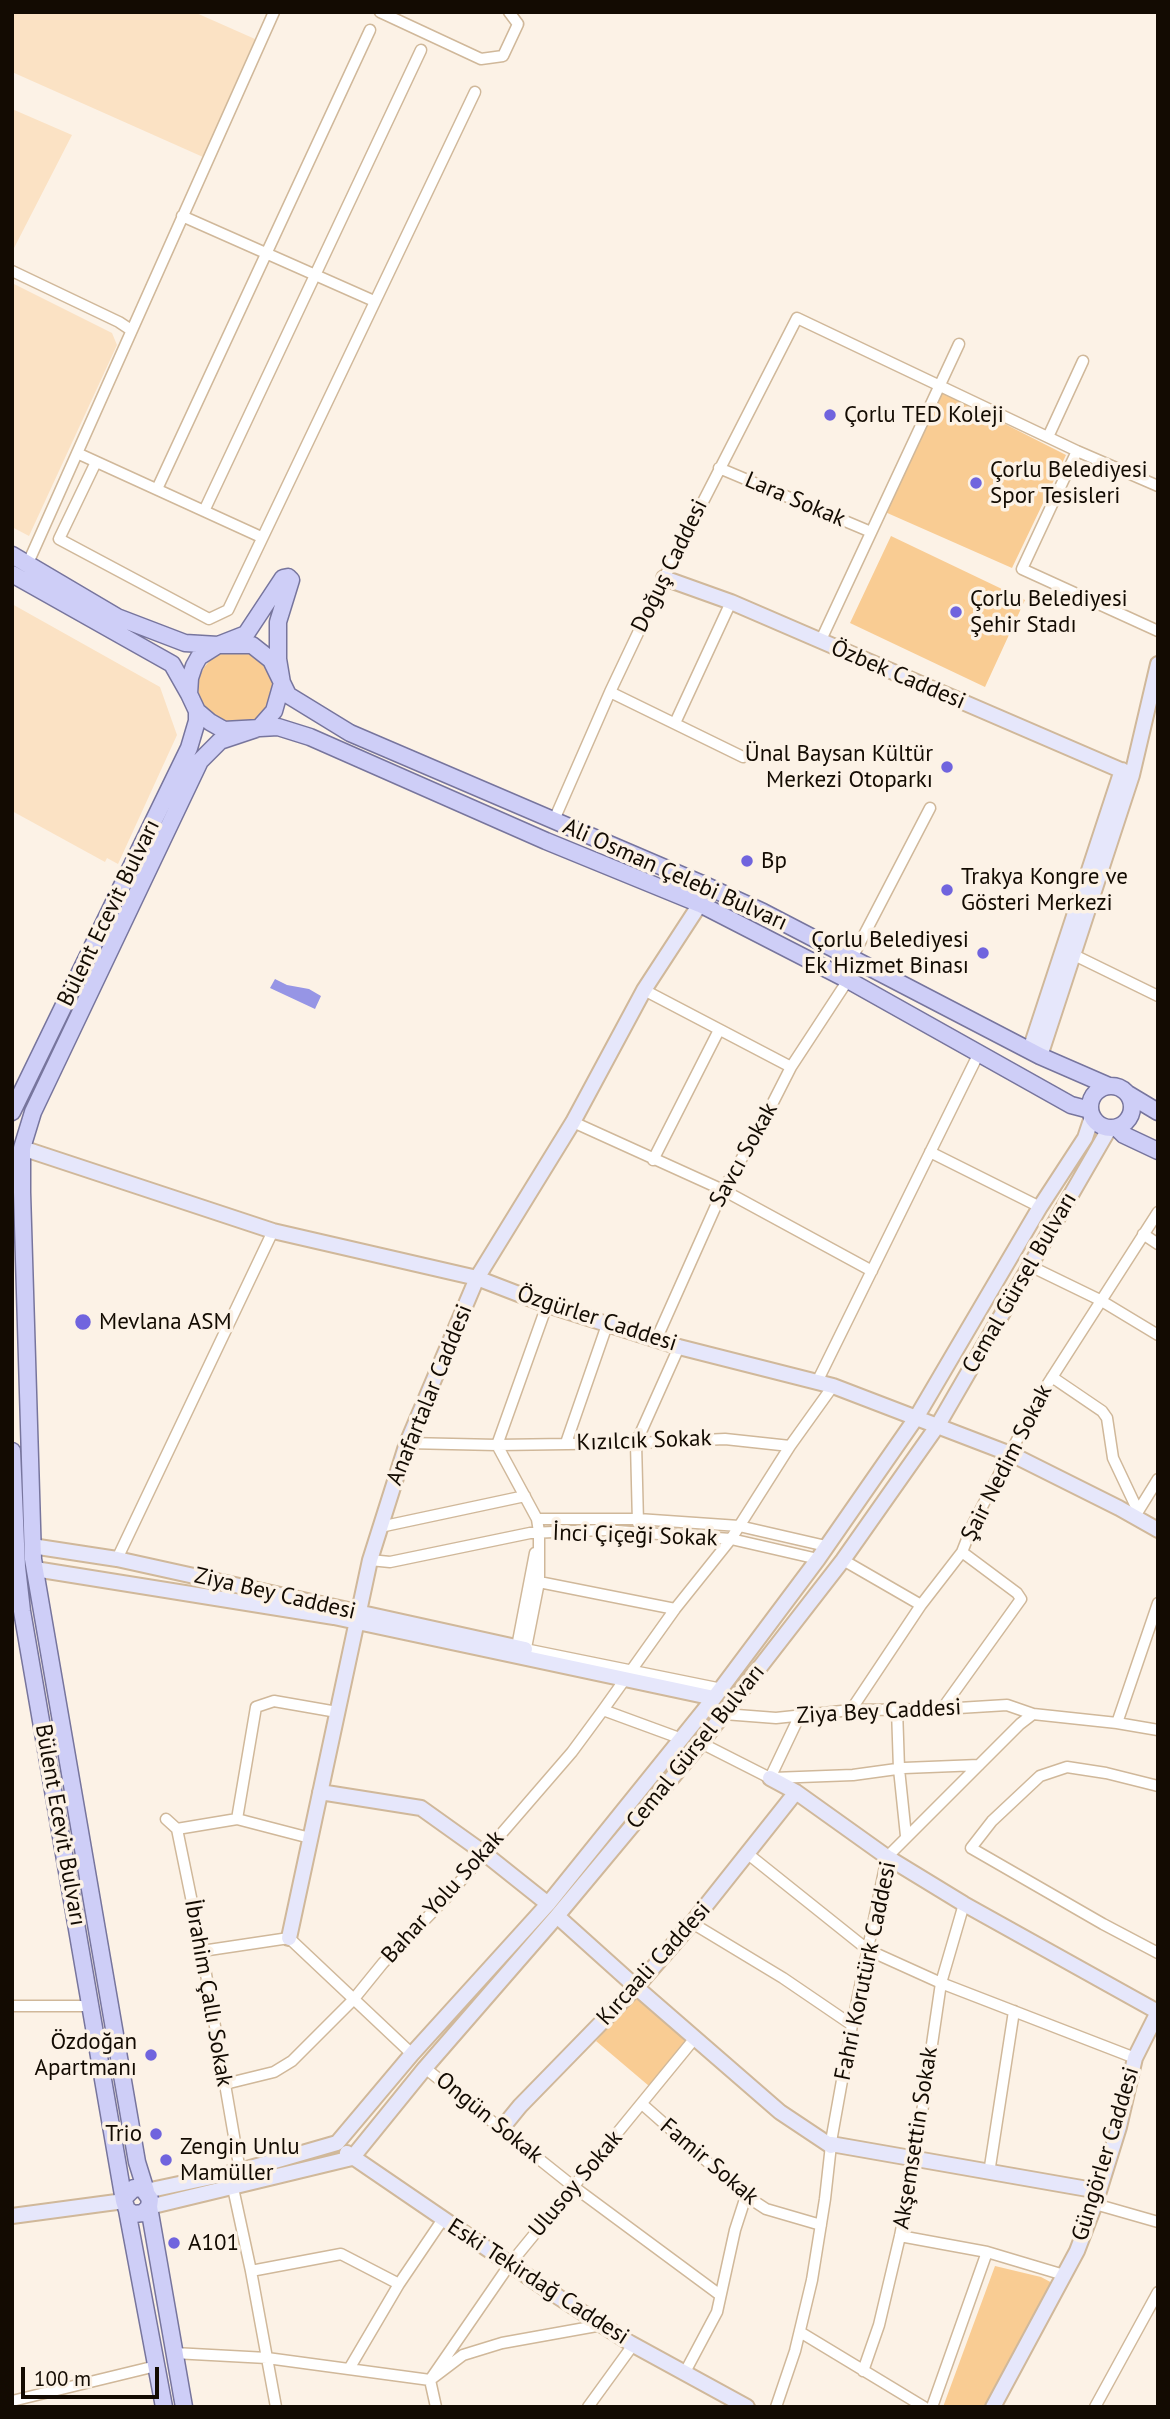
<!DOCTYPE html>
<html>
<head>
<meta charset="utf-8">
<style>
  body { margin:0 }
  #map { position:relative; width:1170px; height:2419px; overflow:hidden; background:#fcf2e6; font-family:"PT Sans",sans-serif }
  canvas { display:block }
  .frame { position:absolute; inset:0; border:14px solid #130b02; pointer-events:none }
  .scale { position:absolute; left:21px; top:2367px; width:138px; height:32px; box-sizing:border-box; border:4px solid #130b02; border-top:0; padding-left:9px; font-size:21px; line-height:24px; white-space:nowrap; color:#130b02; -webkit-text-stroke:5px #fcf2e6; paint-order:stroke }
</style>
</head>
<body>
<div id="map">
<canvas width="1170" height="2419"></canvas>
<div class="frame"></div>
<div class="scale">100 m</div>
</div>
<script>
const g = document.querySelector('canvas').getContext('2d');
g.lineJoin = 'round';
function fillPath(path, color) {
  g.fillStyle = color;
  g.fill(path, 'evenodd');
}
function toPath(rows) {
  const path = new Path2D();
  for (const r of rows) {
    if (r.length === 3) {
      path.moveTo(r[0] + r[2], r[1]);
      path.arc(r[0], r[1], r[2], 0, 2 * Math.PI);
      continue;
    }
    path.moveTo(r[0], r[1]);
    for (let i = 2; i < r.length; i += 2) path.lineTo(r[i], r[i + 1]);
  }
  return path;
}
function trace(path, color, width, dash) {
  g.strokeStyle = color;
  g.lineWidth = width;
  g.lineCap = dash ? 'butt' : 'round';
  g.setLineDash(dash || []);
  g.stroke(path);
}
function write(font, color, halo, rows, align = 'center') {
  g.font = font + ' "PT Sans",sans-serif';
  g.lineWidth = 7;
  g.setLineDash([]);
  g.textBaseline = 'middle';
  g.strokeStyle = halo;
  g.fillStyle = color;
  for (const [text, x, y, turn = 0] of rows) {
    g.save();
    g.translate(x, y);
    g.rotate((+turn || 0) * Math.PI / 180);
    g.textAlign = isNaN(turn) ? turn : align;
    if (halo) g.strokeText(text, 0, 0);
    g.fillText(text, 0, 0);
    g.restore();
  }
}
fillPath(toPath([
  [12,12,194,12,255,39,203,157,12,72],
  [12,109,72,135,12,252],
  [12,283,112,333,117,345,29,536,12,527],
  [12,604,160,687,177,735,118,864,107,858,105,862,12,811]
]), '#fbe2c4');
fillPath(toPath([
  [942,392,1066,455,1012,568,885,512],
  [891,536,1025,600,985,687,850,623],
  [236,688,38],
  [635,1996,688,2041,649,2086,596,2041],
  [995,2266,1041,2277,1056,2285,985,2407,943,2407]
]), '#f9cc93');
fillPath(toPath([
  [275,979,287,985,309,989,321,996,315,1009,270,988]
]), '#9695e5');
const street = toPath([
  [380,12,481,59,503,56,518,24,509,12],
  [182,216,374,301],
  [12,271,119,322,131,330],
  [1048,437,1083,361],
  [1077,451,1022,569,1158,631],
  [77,453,261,537],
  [96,462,59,539,209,619,228,610,475,92],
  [719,468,871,532],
  [157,489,370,30],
  [204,511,421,50],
  [28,563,274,12],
  [820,642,959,344],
  [610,692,743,757],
  [675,723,731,602],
  [554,820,610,692,664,578,797,318,1077,451,1158,486],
  [1072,954,1158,996],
  [852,958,930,808],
  [644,990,791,1067],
  [573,1122,723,1190,872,1271],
  [930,1152,1040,1207],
  [653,1160,719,1030],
  [1143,1234,1158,1244],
  [1030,1266,1100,1300,1158,1335],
  [656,1340,723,1190,761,1126,791,1067,848,980],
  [1052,1377,1102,1411,1107,1418,1113,1458,1138,1511],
  [817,1382,979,1053],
  [407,1443,497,1445,636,1443,725,1439,790,1446],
  [566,1443,607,1325],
  [497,1445,537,1519,539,1532,539,1582,525,1653],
  [497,1445,547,1305],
  [1137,1513,1158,1479],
  [537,1519,638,1519,739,1526,826,1546],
  [638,1523,636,1443,679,1347],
  [380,1527,525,1496],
  [117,1559,273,1231],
  [370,1560,390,1562,530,1533,602,1530,731,1539,818,1559],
  [843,1560,921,1605],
  [539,1582,675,1609],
  [525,1649,722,1689],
  [516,1652,535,1553],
  [897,1709,899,1769,906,1836],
  [942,1709,1021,1599,1017,1593,962,1552],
  [603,1710,682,1739],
  [851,1710,921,1605,962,1552,973,1524,1040,1396,1158,1212],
  [724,1714,776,1718,851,1710,942,1709,1007,1705,1033,1714],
  [1117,1723,1158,1603],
  [701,1743,770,1778,799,1717],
  [773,1778,853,1775,904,1768,979,1765],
  [1158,1786,1106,1773,1067,1767,1040,1776,992,1821,971,1848,1103,1924,1158,1953],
  [166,1819,177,1829,202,1951,240,2171],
  [237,1819,256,1707,274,1701,337,1712],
  [177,1829,237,1819,310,1838],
  [748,1854,868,1950,941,1983,1135,2058],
  [692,1923,783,1978,852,2025],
  [202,1951,289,1938,412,2054],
  [12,2006,92,2006],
  [425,2068,574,2187,720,2295],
  [225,2084,274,2072,292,2061,353,2000,383,1963,445,1899,572,1752,603,1710,675,1609,731,1539,790,1446,833,1386],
  [642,2104,746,2196,766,2209,821,2225],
  [989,2173,1014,2011],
  [233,2188,251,2271,276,2407],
  [1095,2204,1158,2222],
  [900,2236,987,2252,1064,2275],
  [251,2271,341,2254,399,2284],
  [800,2332,924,2407],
  [174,2353,267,2358,430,2380,463,2355,502,2343,602,2325],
  [349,2369,399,2284,443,2219],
  [863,2371,879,2325,900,2236,915,2160,941,1983,964,1904],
  [684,2374,717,2312,735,2230,746,2196],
  [12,2401,156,2366],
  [436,2407,430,2380,510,2264,695,2038],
  [588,2407,633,2345],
  [776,2407,795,2351,812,2280,825,2199,832,2136,852,2025,887,1857,1020,1724,1033,1714,1117,1723,1158,1730],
  [932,2407,987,2252],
  [1095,2407,1158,2292]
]);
const secondary = toPath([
  [664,578,731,602,1132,775],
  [1030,1050,1122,770],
  [1040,1056,1132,775,1158,664],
  [22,1148,273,1231,477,1278,547,1305,679,1347,833,1386,1013,1455,1119,1508,1158,1530],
  [32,1546,117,1559,525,1649],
  [35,1569,334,1617,714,1698],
  [770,1778,796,1792,887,1857,964,1904,1158,2012],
  [320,1792,421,1808,484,1853,548,1904],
  [557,1916,636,1987,780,2112,831,2146],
  [289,1938,370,1560,407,1443,477,1278,573,1122,644,990,700,904],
  [502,2128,520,2106,638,1985,692,1923,796,1792],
  [831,2144,1099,2191],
  [347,2153,549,2291,630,2343,747,2407],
  [146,2191,240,2171,337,2143,412,2054,548,1904,714,1698,818,1559,916,1418,1040,1207,1085,1138,1092,1117],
  [149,2207,352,2158,425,2068,557,1916,701,1743,843,1560,938,1425,1109,1129],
  [12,2216,124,2201],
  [993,2407,1077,2251,1095,2204,1119,2127,1135,2058,1158,2012]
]);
const primary = toPath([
  [12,555,117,617,185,643,218,645,246,634,283,578,288,577,291,580,278,622,278,659,282,683,274,711,259,728,220,741,200,761,33,1112,22,1148,22,1192,33,1559,137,2162,146,2191],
  [12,574,172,664,189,694],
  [1111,1107,21],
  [1128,1094,1158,1112],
  [1090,1110,1071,1105,848,980,700,904,546,841,310,737,278,727,224,730,210,722,197,711,189,694,190,678,194,666,199,657,218,645,252,645,271,660,288,695,350,733,700,883,763,912,1040,1056,1109,1086],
  [12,1112,189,748,197,721,197,711],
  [1117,1128,1124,1135,1158,1151],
  [12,1451,17,1567,22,1611,124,2201,127,2210,134,2214,143,2213,149,2207,150,2199,143,2189,134,2188,125,2197],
  [149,2207,184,2407],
  [127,2210,164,2407]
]);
trace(street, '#d0b89a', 13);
trace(secondary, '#d0b89a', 18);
trace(primary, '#77759d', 19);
trace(street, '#fff', 10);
trace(secondary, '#e6e7fb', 14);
trace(primary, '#cecef7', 16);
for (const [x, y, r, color] of [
  [830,415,7,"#7064de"],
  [976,483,7,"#7064de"],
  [956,612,7,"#7064de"],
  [947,767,7,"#7064de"],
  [747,861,7,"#7064de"],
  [947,890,7,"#7064de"],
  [983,953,7,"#7064de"],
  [83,1322,9,"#7064de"],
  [151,2055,7,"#7064de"],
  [156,2134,7,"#7064de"],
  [166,2160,7,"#7064de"],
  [174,2243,7,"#7064de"]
]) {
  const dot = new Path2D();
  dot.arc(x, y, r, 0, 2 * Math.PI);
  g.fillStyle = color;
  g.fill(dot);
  trace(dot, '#fcf2e6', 2.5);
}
write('23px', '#130b02', '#fcf2e6', [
  ["Çorlu TED Koleji",844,415],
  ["Çorlu Belediyesi",990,470],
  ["Spor Tesisleri",990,496],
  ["Çorlu Belediyesi",970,599],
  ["Şehir Stadı",970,625],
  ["Ünal Baysan Kültür",933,754,"right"],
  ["Merkezi Otoparkı",933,780,"right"],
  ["Bp",761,861],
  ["Trakya Kongre ve",961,877],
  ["Gösteri Merkezi",961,903],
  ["Çorlu Belediyesi",969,940,"right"],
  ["Ek Hizmet Binası",969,966,"right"],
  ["Mevlana ASM",99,1322],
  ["Özdoğan",137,2042,"right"],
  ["Apartmanı",137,2068,"right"],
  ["Trio",142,2134,"right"],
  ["Zengin Unlu",180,2147],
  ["Mamüller",180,2173],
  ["A101",188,2243]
], 'left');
write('23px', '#130b02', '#fcf2e6', [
  ["Lara Sokak",795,500,23],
  ["Doğuş Caddesi",670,566,-64],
  ["Özbek Caddesi",898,675,23],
  ["Ali Osman Çelebi Bulvarı",675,875,24],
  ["Bülent Ecevit Bulvarı",109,913,-64],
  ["Savcı Sokak",744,1155,-61],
  ["Cemal Gürsel Bulvarı",1020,1283,-60],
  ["Özgürler Caddesi",597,1319,18],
  ["Anafartalar Caddesi",430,1395,-68],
  ["Kızılcık Sokak",644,1441,-2],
  ["Şair Nedim Sokak",1007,1463,-63],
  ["İnci Çiçeği Sokak",635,1536,2],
  ["Ziya Bey Caddesi",275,1594,13],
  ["Ziya Bey Caddesi",879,1712,-3],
  ["Cemal Gürsel Bulvarı",696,1747,-51],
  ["Bülent Ecevit Bulvarı",60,1825,80],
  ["Bahar Yolu Sokak",443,1897,-48],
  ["Kırcaali Caddesi",654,1964,-48],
  ["Fahri Korutürk Caddesi",866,1971,-78],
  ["İbrahim Çallı Sokak",208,1993,80],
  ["Ongün Sokak",489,2118,39],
  ["Akşemsettin Sokak",916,2138,-81],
  ["Güngörler Caddesi",1106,2154,-73],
  ["Famir Sokak",709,2162,40],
  ["Ulusoy Sokak",576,2184,-50],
  ["Eski Tekirdağ Caddesi",538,2282,33]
]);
</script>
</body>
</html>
